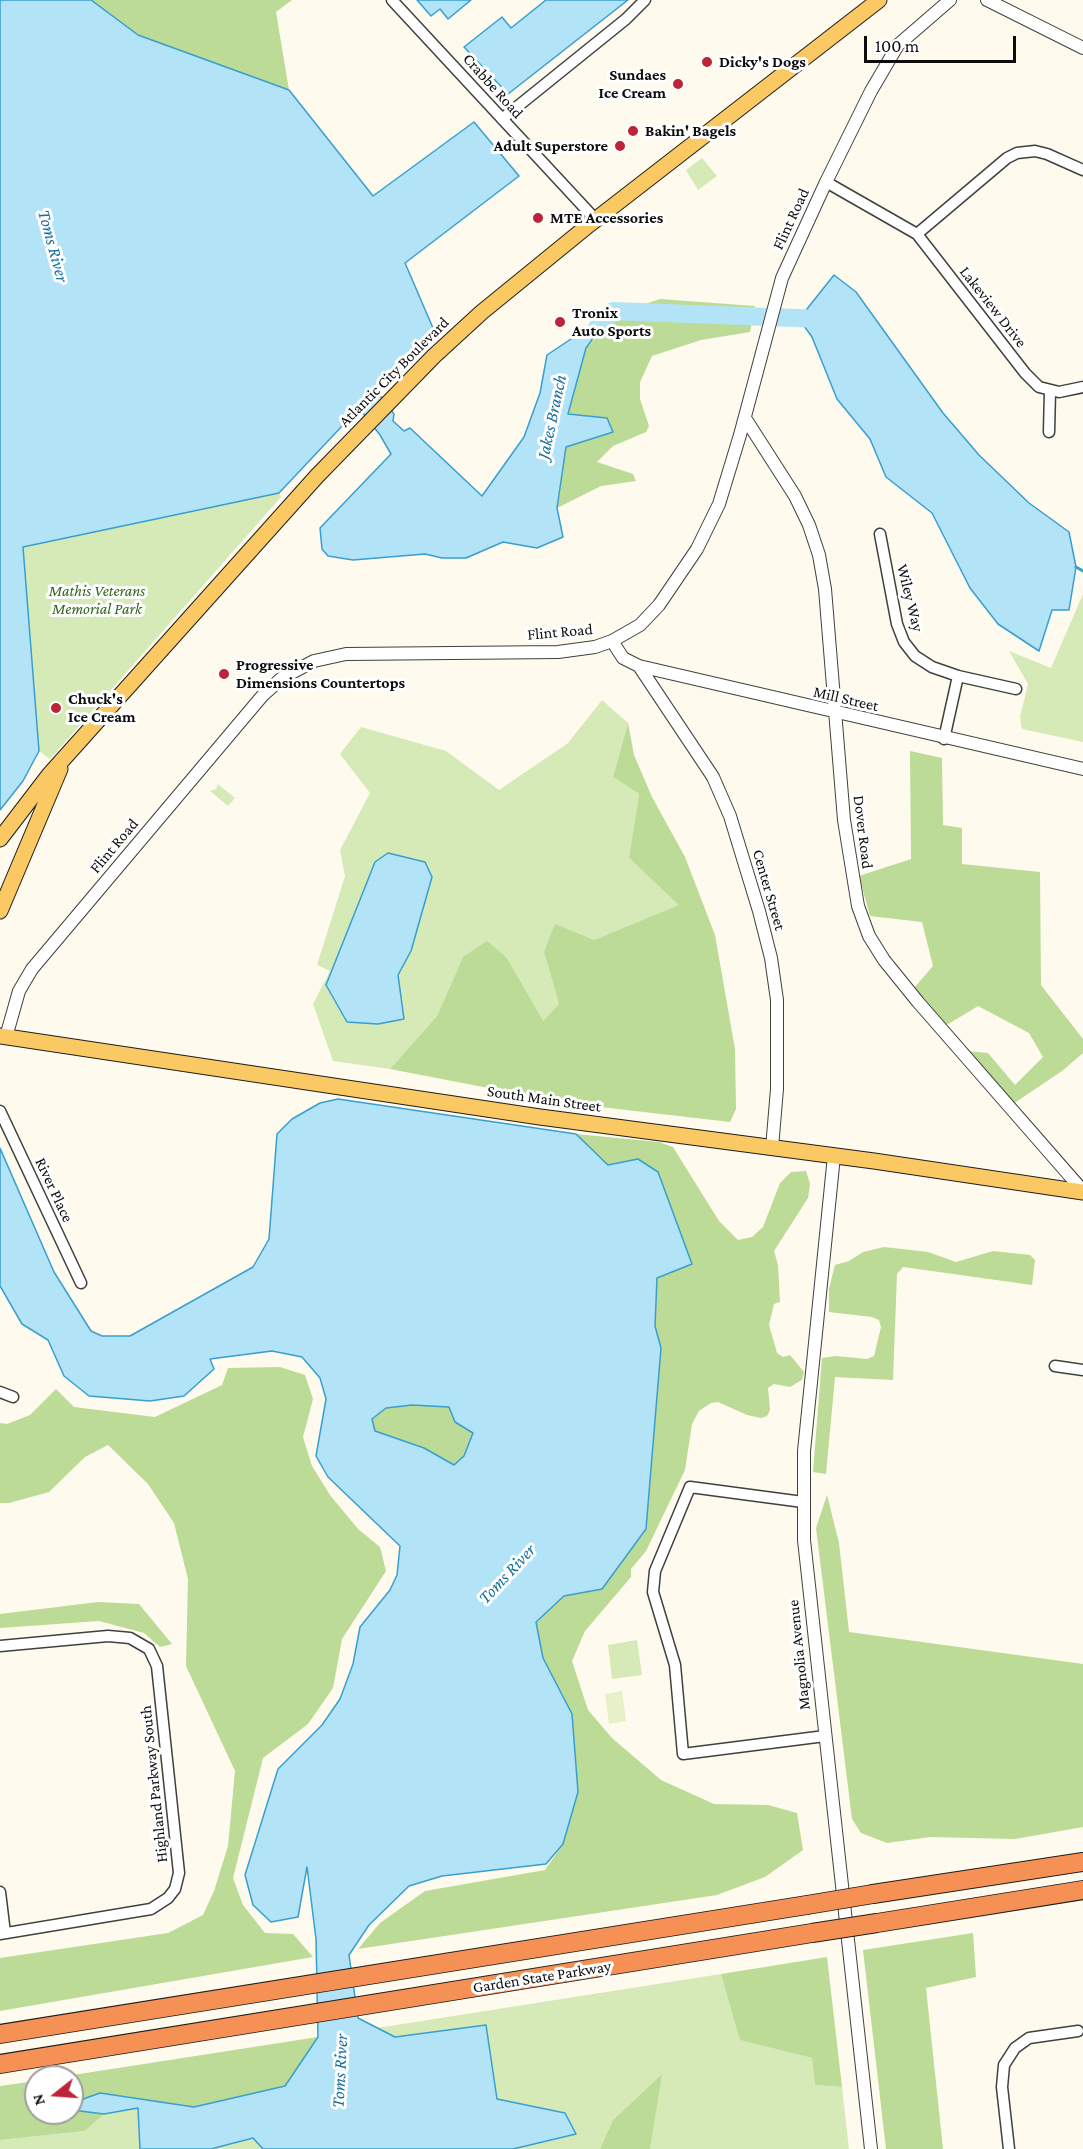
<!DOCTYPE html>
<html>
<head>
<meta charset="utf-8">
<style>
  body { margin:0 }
  #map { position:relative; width:1083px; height:2149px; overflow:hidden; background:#fffaee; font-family:"Crimson Pro",serif }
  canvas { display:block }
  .north { position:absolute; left:24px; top:2065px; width:60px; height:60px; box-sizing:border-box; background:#fff; border:2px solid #9e9e9e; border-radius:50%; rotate:253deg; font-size:16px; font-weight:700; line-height:24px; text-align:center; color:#0d0d0d }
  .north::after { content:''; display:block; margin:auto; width:21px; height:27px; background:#bf2338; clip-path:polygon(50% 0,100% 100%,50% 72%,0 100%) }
  .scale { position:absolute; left:864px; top:36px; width:152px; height:27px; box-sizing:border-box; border:3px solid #0d0d0d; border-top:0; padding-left:8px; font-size:18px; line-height:21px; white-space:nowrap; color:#0d0d0d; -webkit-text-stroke:4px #fff; paint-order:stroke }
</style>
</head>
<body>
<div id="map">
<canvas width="1083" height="2149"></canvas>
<div class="north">N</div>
<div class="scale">100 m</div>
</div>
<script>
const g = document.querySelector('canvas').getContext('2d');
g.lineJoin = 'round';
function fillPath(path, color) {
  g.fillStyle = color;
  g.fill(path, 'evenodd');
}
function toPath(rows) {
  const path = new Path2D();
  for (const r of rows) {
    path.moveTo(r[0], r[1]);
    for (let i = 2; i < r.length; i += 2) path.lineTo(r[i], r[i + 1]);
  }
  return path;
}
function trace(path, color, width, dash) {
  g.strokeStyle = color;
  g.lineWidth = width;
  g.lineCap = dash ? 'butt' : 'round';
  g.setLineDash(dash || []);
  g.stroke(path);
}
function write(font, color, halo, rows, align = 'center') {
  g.font = font + ' "Crimson Pro",serif';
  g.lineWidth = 6;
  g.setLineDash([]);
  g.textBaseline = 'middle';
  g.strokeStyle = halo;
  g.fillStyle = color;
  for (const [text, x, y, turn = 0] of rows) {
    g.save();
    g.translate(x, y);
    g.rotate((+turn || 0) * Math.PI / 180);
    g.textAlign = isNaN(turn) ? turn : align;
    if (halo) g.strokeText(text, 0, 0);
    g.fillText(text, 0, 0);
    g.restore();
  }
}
fillPath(toPath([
  [702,158,717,176,698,190,686,170],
  [279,493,281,497,50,759,39,751,23,547],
  [1083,594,1083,742,1022,729,1020,717,1028,684,1009,651,1051,668],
  [602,700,628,723,613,777,639,794,629,858,680,905,594,940,544,952,559,1004,542,1022,507,958,463,957,437,1016,390,1069,333,1061,313,1004,330,971,317,965,345,876,340,850,370,793,340,754,361,727,446,751,499,790,568,743],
  [411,951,398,975,404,1019,378,1024,347,1022],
  [218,784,235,798,228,806,210,791,216,789],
  [637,1640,642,1675,612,1679,608,1645],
  [721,1974,741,2040,812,2058,815,2085,842,2087,849,2149,650,2149,661,2075,613,2120,600,2149,513,2149,575,2134,565,2113,497,2099,486,2025,395,2037,377,2028],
  [138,2108,140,2149,0,2149,0,2140,85,2131,104,2114],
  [253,2138,263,2149,211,2149]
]), '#d5eab7');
fillPath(toPath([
  [91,0,292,0,276,12,289,90,138,35],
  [660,299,755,306,750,332,701,340,652,356,640,382,640,399,649,426,646,432,613,446,597,462,633,474,636,481,601,486,557,508,566,447,607,418,568,415,586,348,621,312],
  [628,723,634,755,652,797,685,857,715,935,735,1049,736,1109,730,1122,566,1103,390,1069,437,1016,463,957,487,941,507,958,543,1021,559,1004,544,952,555,924,594,940,679,905,629,858,639,794,613,777],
  [910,751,942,758,943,825,962,828,962,864,1040,872,1041,985,1083,1039,1083,1053,1062,1071,1013,1104,968,1051,988,1053,1015,1085,1043,1057,1029,1033,978,1006,945,1026,914,988,933,966,922,922,870,916,859,876,911,859],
  [576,1134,659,1142,673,1147,719,1221,738,1240,752,1237,763,1227,780,1183,791,1172,806,1171,810,1184,808,1198,774,1251,778,1265,780,1302,774,1304,769,1325,777,1353,783,1357,790,1355,804,1372,802,1380,790,1387,774,1384,768,1388,770,1410,767,1416,761,1418,747,1415,718,1402,711,1403,699,1411,692,1424,685,1470,646,1551,631,1569,631,1577,585,1631,572,1661,588,1710,612,1738,661,1780,714,1804,768,1805,797,1813,803,1850,765,1877,717,1895,358,1949,380,1923,425,1891,545,1870,563,1844,572,1714,543,1658,536,1622,564,1596,602,1589,654,1422,661,1348,655,1326,657,1278,638,1159,608,1165],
  [884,1247,928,1252,956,1262,993,1251,1030,1255,1035,1260,1032,1285,903,1267,897,1274,893,1380,835,1377,826,1474,813,1472,822,1358,836,1356,867,1359,874,1356,881,1327,879,1320,872,1317,829,1312,829,1289,835,1265,849,1261,863,1252],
  [280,1367,305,1375,313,1399,303,1437,312,1466,330,1495,358,1529,380,1547,386,1571,342,1639,333,1688,308,1724,263,1758,233,1878,243,1905,265,1933,293,1934,313,1957,0,2011,0,1958,168,1933,203,1915,214,1891,228,1846,235,1771,186,1666,188,1579,174,1523,148,1484,108,1445,85,1457,49,1492,9,1503,0,1503,0,1423,7,1424,30,1415,56,1389,74,1407,155,1417,222,1385,228,1368],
  [412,1405,449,1407,455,1422,473,1432,464,1456,454,1465,424,1448,375,1431,372,1419,386,1408],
  [827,1495,839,1543,849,1632,1083,1664,1083,1827,1015,1839,930,1837,887,1843,861,1833,852,1819,816,1528],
  [98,1602,139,1604,172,1644,160,1647,144,1633,99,1621,0,1628,0,1614],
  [973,1933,976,1977,926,1988,943,2149,886,2149,863,1950],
  [827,1957,842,2087,815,2085,812,2058,740,2040,721,1974],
  [318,2037,285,2086,194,2107,100,2093,72,2103,72,2077,60,2077],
  [662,2074,650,2149,600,2149,613,2120],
  [36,2081,36,2113,72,2113,72,2110,104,2114,85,2131,0,2140,0,2086]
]), '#bbdb96');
fillPath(toPath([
  [622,1691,626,1721,609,1724,605,1694]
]), '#e6f1c9');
const water = toPath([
  [0,0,91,0,138,35,289,90,373,196,474,122,519,176,405,263,433,328,376,390,394,414,393,421,404,431,410,428,482,496,524,437,540,393,547,355,613,311,586,348,568,414,607,418,613,432,566,447,557,508,563,537,537,548,503,542,466,558,442,558,425,554,353,560,328,556,322,549,320,528,391,454,380,435,359,408,279,493,23,547,39,751,23,781,0,810,0,0],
  [417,0,471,0,448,19,440,9,431,16,417,0],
  [546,0,628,0,508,94,464,47,502,17,511,28,546,0],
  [834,275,856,292,943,413,979,455,1029,503,1069,532,1076,567,1069,610,1052,610,1039,651,998,624,970,588,932,513,886,477,870,439,837,399,812,337,799,319,834,275],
  [388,853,425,862,432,877,411,951,398,975,404,1019,378,1024,347,1022,326,985,375,862,388,853],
  [338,1099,576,1134,608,1165,638,1159,658,1172,692,1264,657,1278,655,1326,661,1348,646,1529,602,1589,564,1596,536,1622,543,1658,572,1714,578,1792,563,1844,546,1864,442,1876,409,1886,369,1925,349,1955,358,2018,395,2037,486,2025,497,2099,565,2113,576,2134,513,2149,263,2149,253,2138,211,2149,140,2149,138,2108,104,2114,72,2110,72,2103,100,2093,194,2107,285,2086,318,2037,316,1939,307,1867,298,1917,271,1922,253,1905,245,1875,278,1769,322,1725,340,1699,353,1664,360,1627,390,1590,397,1575,400,1546,328,1477,316,1456,326,1399,320,1378,302,1357,272,1351,210,1359,214,1369,184,1396,150,1401,89,1396,64,1376,48,1340,22,1324,0,1286,0,1148,54,1272,91,1331,102,1336,130,1336,253,1267,269,1239,277,1134,292,1119,320,1103,338,1099],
  [412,1405,449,1407,455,1422,473,1433,464,1456,454,1465,424,1448,375,1431,372,1419,386,1408,412,1405]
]);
fillPath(water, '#b2e3f7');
trace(water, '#389fcf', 1.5);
trace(toPath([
  [1076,567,1083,571]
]), '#389fcf', 3);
trace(toPath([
  [597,328,613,311,822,319]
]), '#b2e3f7', 18);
const minor = toPath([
  [392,0,596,220],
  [502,119,626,19,645,0],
  [826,182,917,234,1025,373,1039,387,1059,392,1083,387],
  [917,234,1007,158,1017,153,1035,151,1047,154,1083,170],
  [1049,432,1050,391],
  [880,534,897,624,904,642,915,656,932,667,958,676,1016,689],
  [944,739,958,676],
  [0,1111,81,1283],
  [1055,1366,1083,1370],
  [0,1392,13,1397],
  [803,1502,690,1487,655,1571,653,1592,675,1665,683,1754,825,1736],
  [0,1646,108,1636,130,1638,149,1649,157,1666,179,1873,175,1889,168,1898,151,1909,0,1934],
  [0,1892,5,1933],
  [1009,2149,1002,2087,1004,2065,1015,2048,1029,2038,1078,2031]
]);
const tertiary = toPath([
  [987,0,1083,48],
  [745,418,795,496,809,525,819,555,825,589,844,820,858,906,869,936,884,960,918,1002,1083,1191],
  [612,641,623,658,639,666,1083,769],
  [639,666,713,777,730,816,759,911,771,958,777,1000,777,1089,772,1148],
  [6,1037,19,991,32,969,263,695,282,678,314,661,346,654,558,652,595,647,612,641,640,625,659,605,697,549,719,504,740,435,782,278,826,182,871,91,898,45,950,0],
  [834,1156,804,1451,804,1540,871,2149]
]);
const primary = toPath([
  [0,839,49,775,317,476,434,356,482,312,590,224,879,0],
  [0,911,60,769],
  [0,1036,540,1117,874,1161,1083,1192]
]);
const motorway = toPath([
  [873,1894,1083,1862],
  [877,1923,1083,1890],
  [0,2034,807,1905],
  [0,2064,812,1933]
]);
trace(minor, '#404040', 13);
trace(tertiary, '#404040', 14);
trace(primary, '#1e1e1e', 17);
trace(motorway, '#1e1e1e', 20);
trace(minor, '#fff', 10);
trace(tertiary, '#fff', 12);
trace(primary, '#fac963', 15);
trace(motorway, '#f69155', 18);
const motorwayBridge = toPath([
  [807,1905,873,1894],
  [812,1933,877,1923]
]);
trace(motorwayBridge, '#1e1e1e', 20, []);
trace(motorwayBridge, '#f69155', 18);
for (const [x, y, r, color] of [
  [707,62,6,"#bf2338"],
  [678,84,6,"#bf2338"],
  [633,131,6,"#bf2338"],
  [620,146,6,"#bf2338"],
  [538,218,6,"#bf2338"],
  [560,322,6,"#bf2338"],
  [224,674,6,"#bf2338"],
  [56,708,6,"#bf2338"]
]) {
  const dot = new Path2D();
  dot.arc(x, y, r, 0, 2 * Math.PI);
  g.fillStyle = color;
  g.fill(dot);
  trace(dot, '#fff', 2);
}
write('bold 16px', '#0d0d0d', '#fff', [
  ["Dicky's Dogs",719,62],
  ["Sundaes",666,75,"right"],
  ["Ice Cream",666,93,"right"],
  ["Bakin' Bagels",645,131],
  ["Adult Superstore",608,146,"right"],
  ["MTE Accessories",550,218],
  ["Tronix",572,313],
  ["Auto Sports",572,331],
  ["Progressive",236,665],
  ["Dimensions Countertops",236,683],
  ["Chuck's",68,699],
  ["Ice Cream",68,717]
], 'left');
write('16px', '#0d0d0d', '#fff', [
  ["Crabbe Road",493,86,48],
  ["Flint Road",791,219,-65],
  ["Lakeview Drive",993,307,52],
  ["Atlantic City Boulevard",394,372,-45],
  ["Wiley Way",910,598,76],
  ["Flint Road",560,632,-5],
  ["Mill Street",846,699,13],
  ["Dover Road",863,832,83],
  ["Flint Road",114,846,-50],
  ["Center Street",769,890,74],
  ["South Main Street",544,1099,8],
  ["River Place",54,1190,65],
  ["Magnolia Avenue",799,1655,-96],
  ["Highland Parkway South",154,1784,-96],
  ["Garden State Parkway",542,1977,-9]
]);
write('italic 16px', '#32661d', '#fff', [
  ["Mathis Veterans",97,591],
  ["Memorial Park",97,609]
]);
write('italic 18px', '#156fa1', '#fff', [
  ["Toms River",53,246,75],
  ["Jakes Branch",552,417,-78],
  ["Toms River",507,1574,-47],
  ["Toms River",340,2071,-87]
]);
</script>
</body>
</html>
